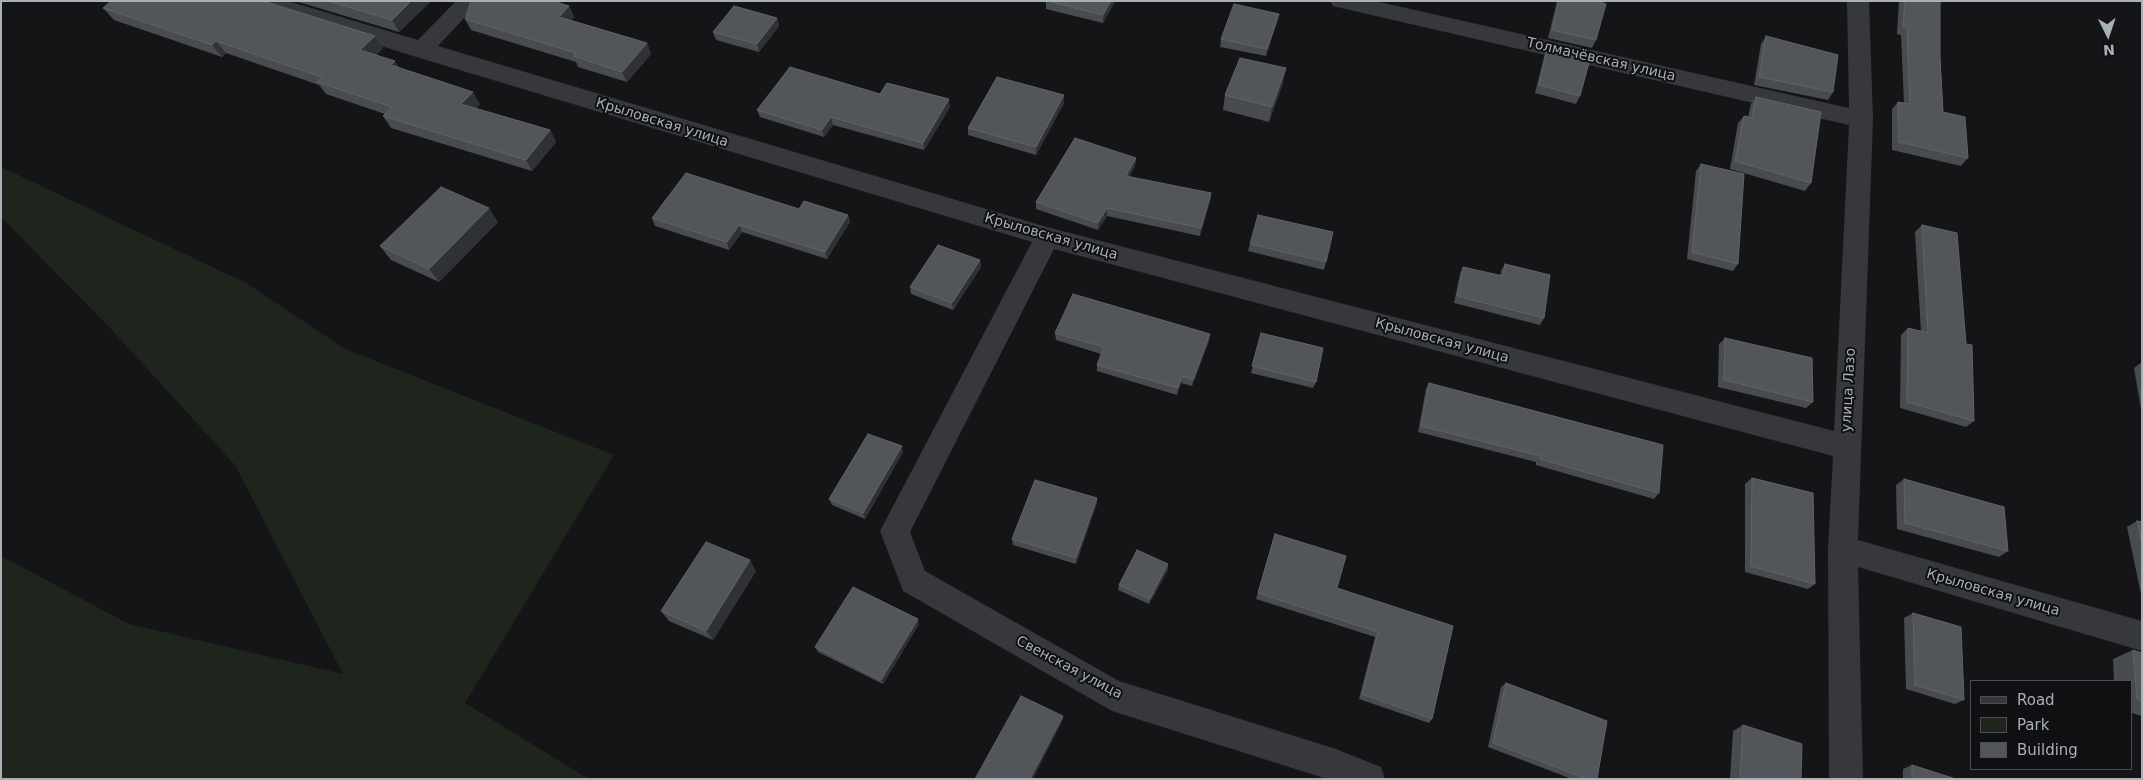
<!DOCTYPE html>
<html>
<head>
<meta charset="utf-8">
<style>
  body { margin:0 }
  #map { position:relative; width:2143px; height:780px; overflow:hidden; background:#151517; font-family:"DejaVu Sans",sans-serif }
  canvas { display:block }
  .frame { position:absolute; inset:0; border:2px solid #a6b0b7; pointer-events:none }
  .legend { position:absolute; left:1970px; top:680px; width:162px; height:90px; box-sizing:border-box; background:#101012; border:1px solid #4c5054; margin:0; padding:6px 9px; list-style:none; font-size:15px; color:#a6b0b7 }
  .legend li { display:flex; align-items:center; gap:10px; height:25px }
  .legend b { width:25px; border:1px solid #4c5054 }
  .north { position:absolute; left:2083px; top:10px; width:50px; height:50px; -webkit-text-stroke:4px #101012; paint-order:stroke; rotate:176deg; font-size:14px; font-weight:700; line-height:20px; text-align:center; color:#a6b0b7 }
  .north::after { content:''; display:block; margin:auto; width:18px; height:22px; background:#a6b0b7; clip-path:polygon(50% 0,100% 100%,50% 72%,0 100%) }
</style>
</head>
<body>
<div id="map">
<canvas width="2143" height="780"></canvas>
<div class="frame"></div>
<ul class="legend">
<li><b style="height:6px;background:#36383c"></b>Road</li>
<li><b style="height:14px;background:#1e251d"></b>Park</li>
<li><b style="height:14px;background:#52565a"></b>Building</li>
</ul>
<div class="north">N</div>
</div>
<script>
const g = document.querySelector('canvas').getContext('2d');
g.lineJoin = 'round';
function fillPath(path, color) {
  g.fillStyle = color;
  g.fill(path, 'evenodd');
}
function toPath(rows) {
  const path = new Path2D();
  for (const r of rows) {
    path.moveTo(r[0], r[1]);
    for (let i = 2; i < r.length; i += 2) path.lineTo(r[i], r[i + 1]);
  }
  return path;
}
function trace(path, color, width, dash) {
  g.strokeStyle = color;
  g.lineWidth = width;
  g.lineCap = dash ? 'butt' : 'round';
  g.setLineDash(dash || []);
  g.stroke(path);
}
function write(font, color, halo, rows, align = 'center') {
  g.font = font + ' "DejaVu Sans",sans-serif';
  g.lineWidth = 4;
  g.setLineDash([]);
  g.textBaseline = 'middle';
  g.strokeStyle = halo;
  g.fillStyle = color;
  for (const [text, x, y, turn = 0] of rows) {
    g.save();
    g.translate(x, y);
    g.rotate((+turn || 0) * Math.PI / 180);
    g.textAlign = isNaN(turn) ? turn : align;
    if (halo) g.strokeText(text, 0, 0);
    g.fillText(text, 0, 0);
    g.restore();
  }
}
fillPath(toPath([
  [1,167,246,283,345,349,614,455,465,703,589,779,1,779,1,556,129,624,343,674,235,465,110,328,1,217]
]), '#1e251d');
fillPath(toPath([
  [251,1,288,1,418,40,456,1,480,1,438,46,1047,227,1834,431,1849,125,1341,8,1333,6,1330,1,1375,1,1849,108,1847,1,1869,1,1873,119,1858,540,2142,621,2142,651,1858,567,1863,779,1829,779,1828,549,1833,456,1054,249,910,532,925,571,1119,681,1336,749,1381,767,1385,779,1327,779,1112,711,903,591,880,531,1032,242,413,56,254,6,251,1]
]), '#36383c');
fillPath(toPath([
  [295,1,431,1,399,32],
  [1046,1,1115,1,1103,23,1046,9],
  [1557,1,1598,1,1596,40,1592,48,1548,38],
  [1899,1,1940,1,1940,58,1943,112,1968,158,1961,166,1892,150,1892,109,1898,102,1904,103,1901,35,1897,34],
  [569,6,574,17,571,20,647,43,651,54,627,82,578,67,576,62,471,30,465,19],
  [103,8,383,48,376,55,399,68,480,104,476,109,550,130,556,142,532,171,391,128,383,116,385,114,326,94,319,85,226,53,222,57,114,20],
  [1279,14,1277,22,1266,56,1220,47,1221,39],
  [777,18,779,26,759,52,716,40,713,32],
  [1766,36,1833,92,1828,100,1754,85,1761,44],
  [1547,49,1580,96,1576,104,1535,93,1544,57],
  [1283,83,1269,122,1223,110,1225,95],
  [880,94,950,107,924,150,833,125,824,137,760,117,757,110],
  [1756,97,1811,183,1805,191,1730,169,1738,123,1744,116,1748,117,1751,104],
  [1064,103,1036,155,968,135,968,128],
  [1136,158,1135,166,1129,177,1211,193,1210,201,1200,236,1107,216,1098,230,1036,209,1036,202],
  [1701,164,1738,264,1733,271,1687,259,1696,171],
  [799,209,848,215,850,222,827,259,742,232,729,250,655,226,652,218],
  [498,222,439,282,391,260,380,246],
  [1922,225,1966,344,1974,421,1966,427,1900,408,1901,335,1908,328,1921,331,1915,232],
  [1250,244,1326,262,1324,270,1248,251],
  [980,260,981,267,953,310,911,294,910,287],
  [1505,264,1544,318,1540,325,1454,303,1460,274,1463,267,1500,276,1501,271],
  [1055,333,1209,341,1192,386,1181,383,1177,395,1097,371,1097,365,1101,354,1056,340],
  [1261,333,1316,382,1313,388,1251,373],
  [1725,338,1813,402,1806,408,1718,387,1719,344],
  [2142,362,2142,415,2134,368],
  [1429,383,1659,493,1654,499,1536,465,1536,462,1418,432,1426,389],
  [903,452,865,519,832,505,829,499],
  [1752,478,1815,584,1808,589,1745,572,1745,484],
  [1904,479,2008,551,1999,557,1897,529,1896,485],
  [1097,498,1097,503,1076,564,1013,545,1012,539],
  [2137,521,2142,522,2142,599,2127,527],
  [1275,534,1337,588,1453,626,1432,719,1429,723,1359,699,1375,637,1256,599],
  [1168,570,1149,604,1118,590,1119,585],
  [756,571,713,640,669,621,661,611],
  [1913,613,1964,700,1955,704,1906,689,1904,618],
  [919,624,883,684,818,652,815,647],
  [2133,650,2142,653,2142,716,2132,713,2132,681,2114,681,2113,659],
  [1506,683,1597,779,1572,779,1488,747,1501,687],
  [1743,725,1801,779,1730,779,1733,731],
  [1912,765,1956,779,1903,779,1903,769]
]), '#484c4f');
fillPath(toPath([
  [411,1,431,1,399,32,392,20],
  [1111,1,1115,1,1103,23,1103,15],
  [569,6,574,17,564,28,559,17],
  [1279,14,1277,22,1266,56,1267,49],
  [777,18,779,26,759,52,757,44],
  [375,36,383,48,369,62,360,50],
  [216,41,226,53,222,57,212,45],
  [647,43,651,54,627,82,622,72],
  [395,61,403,73,391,65],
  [1286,68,1283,83,1269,122,1272,107],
  [473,92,480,104,469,116,461,104],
  [1064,95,1064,103,1036,155,1036,147],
  [949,99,950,107,924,150,923,143],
  [831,117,833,125,824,137,822,130],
  [550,130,556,142,532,171,526,160],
  [1136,158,1135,166,1125,183,1126,176],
  [1211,193,1210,201,1200,236,1201,228],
  [489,208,498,222,439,282,429,269],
  [1107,208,1107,216,1098,230,1098,223],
  [848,215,850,222,827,259,825,252],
  [739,225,742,232,729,250,727,242],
  [980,260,981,267,953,310,952,303],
  [1210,334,1209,341,1192,386,1193,380],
  [1182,376,1181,383,1177,395,1178,388],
  [902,446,903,452,865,519,863,513],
  [1097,498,1097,503,1076,564,1076,558],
  [750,560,756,571,713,640,706,631],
  [1168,564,1168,570,1149,604,1150,599],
  [918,619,919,624,883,684,881,680],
  [1063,716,1063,720,1033,779,1030,779]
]), '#2f3134');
const building = toPath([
  [111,1,263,1,375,36,360,50,395,61,391,65,473,92,461,104,550,130,526,160,383,116,392,107,317,82,322,77,216,41,212,45,103,8,111,1],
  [328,1,411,1,392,20,328,1],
  [471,1,553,1,569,6,559,17,647,43,622,72,573,56,576,53,465,19,471,1],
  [1048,1,1111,1,1103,15,1048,1],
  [1559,1,1598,1,1606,4,1596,40,1552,30,1559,1],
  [1905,1,1940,1,1940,58,1943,112,1965,117,1968,158,1899,142,1898,102,1910,104,1907,27,1903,27,1905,1],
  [1234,4,1279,14,1267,49,1221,39,1234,4],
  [734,6,777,18,757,44,713,32,734,6],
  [1766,36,1838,55,1833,92,1759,77,1766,36],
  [1547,49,1590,59,1580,96,1539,85,1547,49],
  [1240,58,1286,68,1272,107,1225,95,1240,58],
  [790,67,880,94,887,83,949,99,923,143,831,117,822,130,757,110,790,67],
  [997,77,1064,95,1036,147,968,128,997,77],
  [1756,97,1821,112,1811,183,1735,161,1744,116,1752,118,1756,97],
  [1075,138,1136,158,1126,176,1211,193,1201,228,1107,208,1098,223,1036,202,1075,138],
  [1701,164,1744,174,1738,264,1692,252,1701,164],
  [686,173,799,209,804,201,848,215,825,252,739,225,727,242,652,218,686,173],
  [441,187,489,208,429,269,380,246,441,187],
  [1258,215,1333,232,1326,262,1250,244,1258,215],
  [1922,225,1957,233,1966,344,1972,345,1974,421,1907,402,1908,328,1928,333,1922,225],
  [938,245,980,260,952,303,910,287,938,245],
  [1505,264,1550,275,1544,318,1457,296,1463,267,1503,276,1505,264],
  [1073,294,1210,334,1193,380,1182,376,1178,388,1097,365,1104,347,1055,333,1073,294],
  [1261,333,1323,348,1316,382,1252,366,1261,333],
  [1725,338,1812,358,1813,402,1724,380,1725,338],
  [1429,383,1663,445,1659,493,1540,459,1541,456,1421,426,1429,383],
  [868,434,902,446,863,513,829,499,868,434],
  [1752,478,1813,493,1815,584,1751,566,1752,478],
  [1904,479,2004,507,2008,551,1905,523,1904,479],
  [1035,480,1097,498,1076,558,1012,539,1035,480],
  [2137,521,2142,522,2142,544,2137,521],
  [1275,534,1346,556,1337,588,1453,626,1432,719,1362,694,1378,632,1258,593,1275,534],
  [706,542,750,560,706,631,661,611,706,542],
  [1137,550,1168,564,1150,599,1119,585,1137,550],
  [853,587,918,619,881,680,815,647,853,587],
  [1913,613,1961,627,1964,700,1915,685,1913,613],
  [2133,650,2142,653,2142,701,2137,699,2133,650],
  [1506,683,1607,721,1597,779,1587,779,1493,743,1506,683],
  [1021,696,1063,716,1030,779,975,779,1021,696],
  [1743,725,1802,744,1801,779,1740,779,1743,725],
  [1912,765,1956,779,1912,779,1912,765]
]);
fillPath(building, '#52565a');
trace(building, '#5f6469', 1);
write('14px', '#a6b0b7', '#101012', [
  ["Толмачёвская улица",1601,60,13],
  ["Крыловская улица",662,123,17],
  ["Крыловская улица",1051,237,16],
  ["Крыловская улица",1442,341,15],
  ["улица Лазо",1849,390,-87],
  ["Крыловская улица",1993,593,16],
  ["Свенская улица",1069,668,28]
]);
</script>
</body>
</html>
